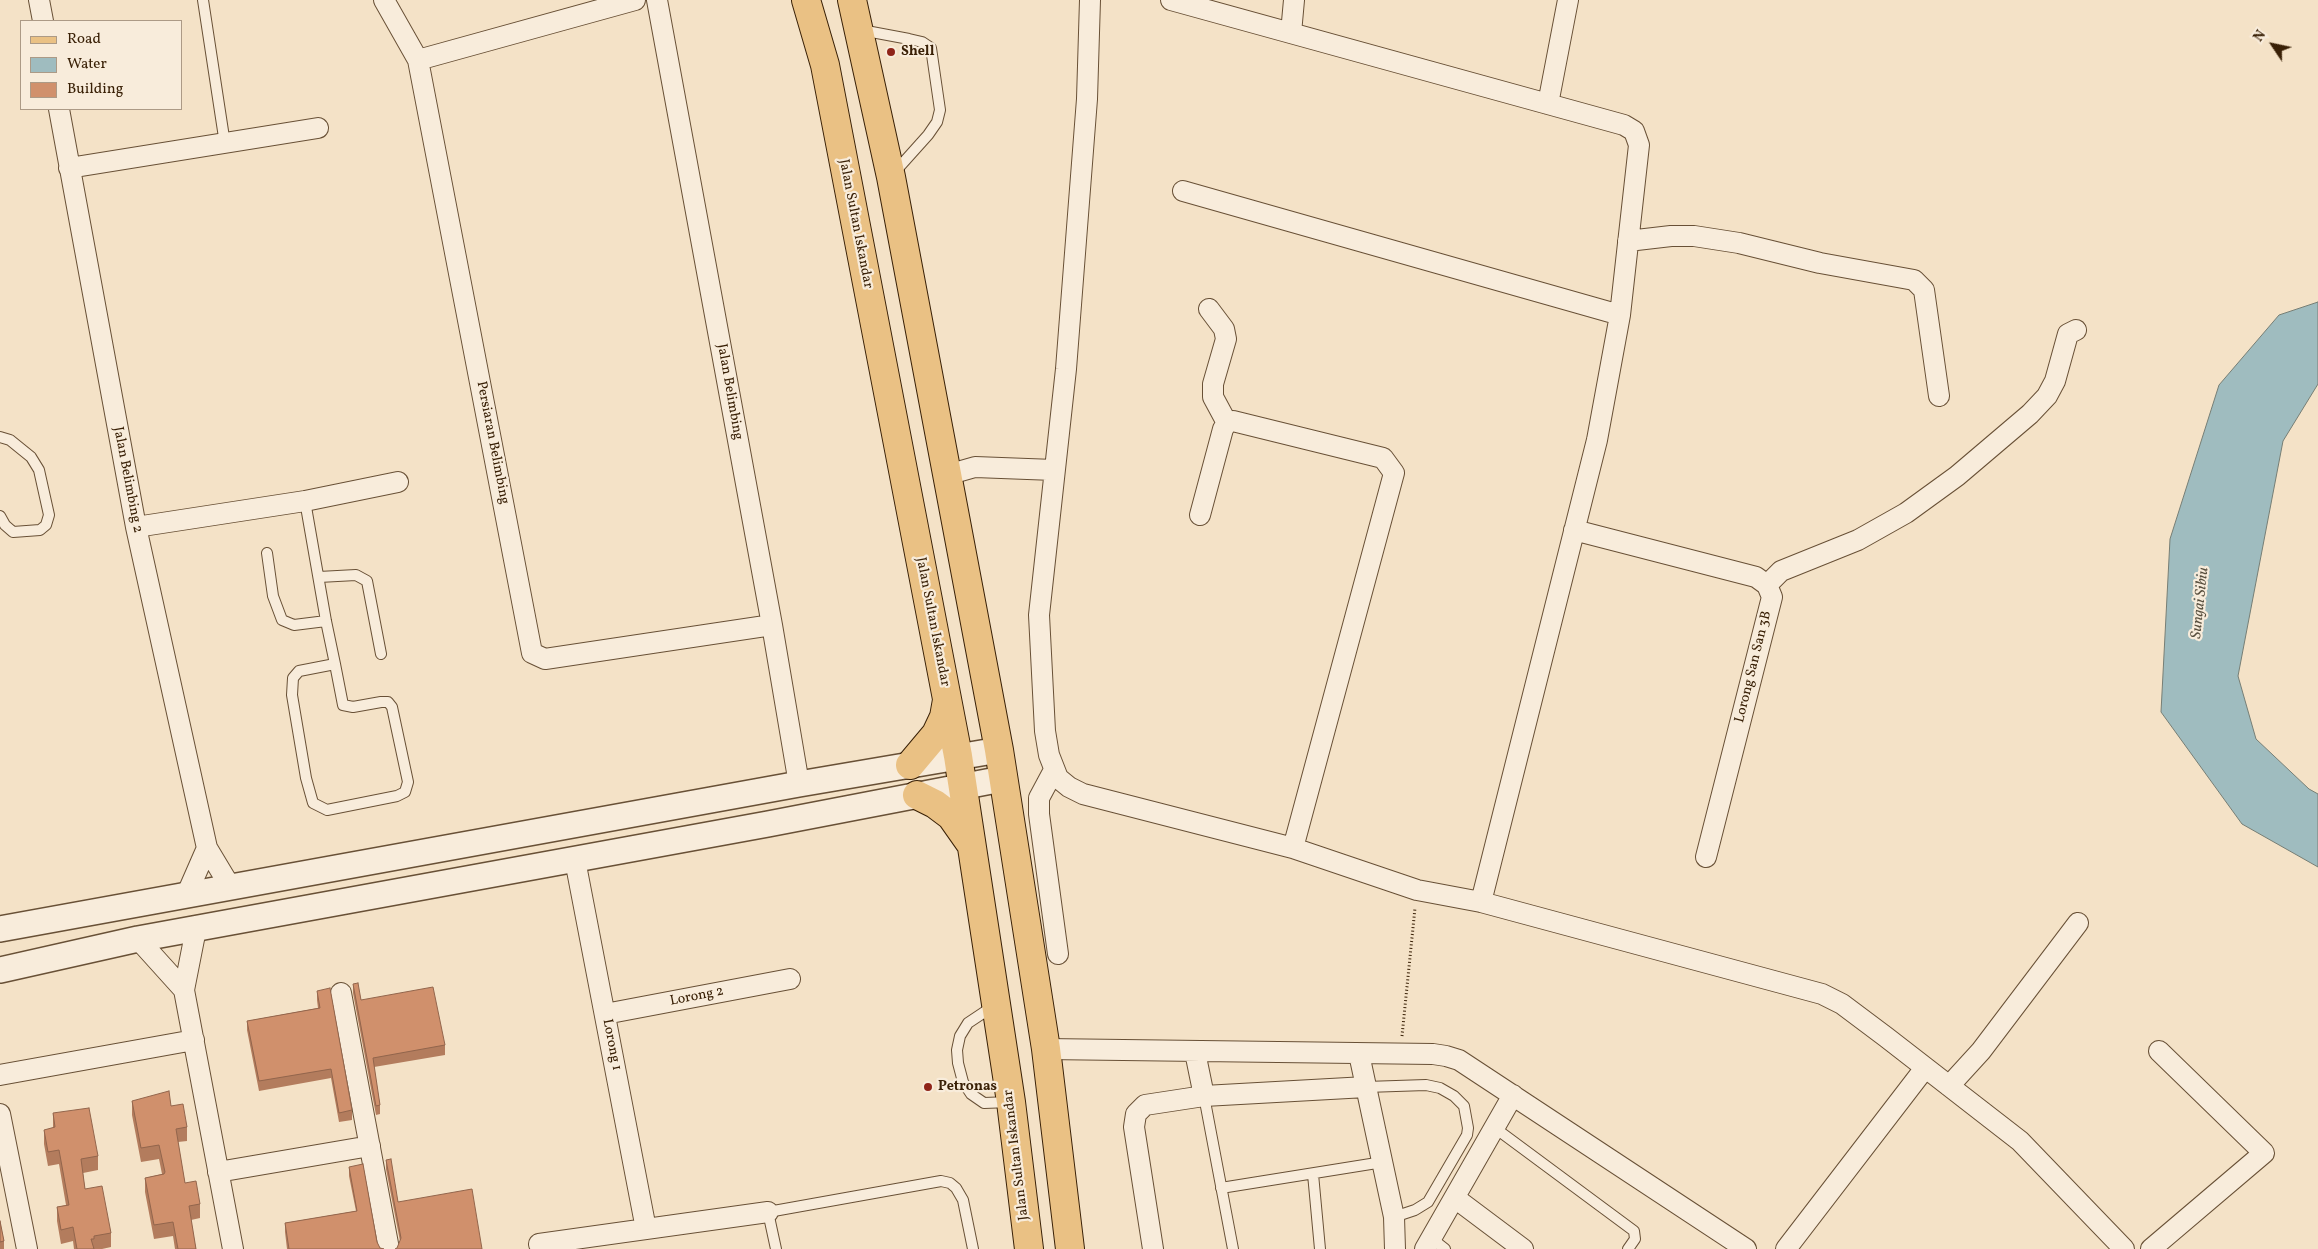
<!DOCTYPE html>
<html>
<head>
<meta charset="utf-8">
<style>
  body { margin:0 }
  #map { position:relative; width:2318px; height:1249px; overflow:hidden; background:#f4e2c7; font-family:Vollkorn,serif }
  canvas { display:block }
  .legend { position:absolute; left:20px; top:20px; width:162px; height:90px; box-sizing:border-box; background:#f8ecdb; border:1px solid #ac9a86; margin:0; padding:6px 9px; list-style:none; font-size:15px; color:#392006 }
  .legend li { display:flex; align-items:center; gap:10px; height:25px }
  .legend b { width:25px; border:1px solid #ac9a86 }
  .north { position:absolute; left:2248px; top:20px; width:50px; height:50px; -webkit-text-stroke:4px #f8ecdb; paint-order:stroke; rotate:304deg; font-size:14px; font-weight:700; line-height:20px; text-align:center; color:#392006 }
  .north::after { content:''; display:block; margin:auto; width:18px; height:22px; background:#392006; clip-path:polygon(50% 0,100% 100%,50% 72%,0 100%) }
</style>
</head>
<body>
<div id="map">
<canvas width="2318" height="1249"></canvas>
<ul class="legend">
<li><b style="height:6px;background:#eac184"></b>Road</li>
<li><b style="height:14px;background:#9fbcbf"></b>Water</li>
<li><b style="height:14px;background:#d0906c"></b>Building</li>
</ul>
<div class="north">N</div>
</div>
<script>
const g = document.querySelector('canvas').getContext('2d');
g.lineJoin = 'round';
function fillPath(path, color) {
  g.fillStyle = color;
  g.fill(path, 'evenodd');
}
function toPath(rows) {
  const path = new Path2D();
  for (const r of rows) {
    path.moveTo(r[0], r[1]);
    for (let i = 2; i < r.length; i += 2) path.lineTo(r[i], r[i + 1]);
  }
  return path;
}
function trace(path, color, width, dash) {
  g.strokeStyle = color;
  g.lineWidth = width;
  g.lineCap = dash ? 'butt' : 'round';
  g.setLineDash(dash || []);
  g.stroke(path);
}
function write(font, color, halo, rows, align = 'center') {
  g.font = font + ' Vollkorn,serif';
  g.lineWidth = 4.5;
  g.setLineDash([]);
  g.textBaseline = 'middle';
  g.strokeStyle = halo;
  g.fillStyle = color;
  for (const [text, x, y, turn = 0] of rows) {
    g.save();
    g.translate(x, y);
    g.rotate((+turn || 0) * Math.PI / 180);
    g.textAlign = isNaN(turn) ? turn : align;
    if (halo) g.strokeText(text, 0, 0);
    g.fillText(text, 0, 0);
    g.restore();
  }
}
const water = toPath([
  [2318,302,2318,384,2283,441,2238,676,2256,739,2309,789,2318,794,2318,867,2242,824,2161,712,2170,539,2219,385,2279,315,2318,302]
]);
fillPath(water, '#9fbcbf');
trace(water, '#767e75', 1);
const service = toPath([
  [203,0,225,144],
  [861,30,909,39,922,42,931,48,940,110,937,122,928,135,893,174],
  [0,437,10,440,31,457,39,470,49,515,46,525,40,530,13,532,5,525,0,516],
  [305,501,326,621,335,664,343,705,353,707,381,702,388,702,392,707,408,782,405,792,397,796,327,810,313,803,306,778,292,695,293,678,299,671,335,664],
  [267,553,273,596,282,620,294,625,326,621],
  [319,577,356,575,367,581,381,654],
  [995,1005,968,1023,960,1036,957,1050,958,1063,963,1082,971,1094,984,1103,1010,1102],
  [1366,1087,1426,1085,1440,1088,1454,1096,1464,1106,1468,1128,1467,1135,1428,1202,1415,1210,1394,1217],
  [1204,1096,1233,1249],
  [1495,1128,1634,1231,1635,1239,1628,1249],
  [1313,1174,1320,1249],
  [1221,1188,1383,1162],
  [1431,1238,1445,1249],
  [776,1249,768,1212,941,1181,950,1183,956,1188,963,1200,973,1249]
]);
const minor = toPath([
  [39,0,43,21],
  [384,0,418,60,532,653,545,659,772,625],
  [657,0,772,625,799,784],
  [1090,0,1087,99,1066,369,1039,615,1045,731,1049,755,1058,778,1069,787,1083,794,1293,848,1417,890,1481,902,1822,994,1842,1004,1886,1037,2020,1141,2124,1249],
  [1171,0,1624,125,1634,131,1639,145,1620,315,1597,440,1481,902],
  [1291,33,1294,0],
  [418,60,635,0],
  [1548,104,1568,0],
  [59,109,136,527,207,848,231,888],
  [69,168,318,128],
  [1183,191,1620,315],
  [1628,241,1671,236,1694,236,1739,243,1820,263,1914,280,1924,290,1939,396],
  [1209,309,1224,329,1226,339,1213,384,1213,397,1227,423],
  [947,475,975,467,1054,470],
  [1200,515,1223,429,1227,423,1233,421,1383,458,1394,473,1293,848],
  [136,527,305,501,398,482],
  [1574,530,1756,577,1767,585,1772,597,1706,857],
  [1767,585,1781,571,1858,540,1906,513,1957,476,2030,414,2047,396,2055,381,2068,334,2076,330],
  [1054,770,1039,798,1039,814,1058,954],
  [575,860,646,1229],
  [186,896,207,848],
  [196,929,184,990,233,1249],
  [138,939,184,990],
  [341,993,389,1249],
  [605,1014,790,979],
  [1046,1049,1433,1054,1446,1056,1459,1060,1746,1249],
  [1195,1052,1204,1096],
  [1359,1054,1394,1217,1395,1249],
  [0,1075,194,1040],
  [1949,1086,1981,1051,2078,923],
  [0,1114,27,1249],
  [218,1172,370,1146],
  [1455,1198,1523,1249],
  [539,1244,768,1212],
  [1153,1249,1134,1127,1136,1114,1145,1105,1204,1096,1366,1087],
  [1425,1249,1513,1095],
  [1786,1249,1925,1068],
  [2151,1249,2264,1153,2159,1051]
]);
const tertiary = toPath([
  [0,929,799,784,999,750],
  [0,970,138,939,768,824,1002,779]
]);
const primary = toPath([
  [806,0,825,65,958,756,1011,1102,1029,1249],
  [852,0,891,177,999,750,1046,1049,1070,1249],
  [910,765,936,734,944,717,947,700],
  [917,795,935,804,951,816,970,843]
]);
trace(service, '#685036', 12);
trace(minor, '#685036', 22);
trace(tertiary, '#685036', 28);
trace(primary, '#392006', 30);
trace(toPath([
  [1402,1036,1415,908]
]), '#392006', 3, [1, 2.5]);
trace(service, '#f8ecdb', 10);
trace(minor, '#f8ecdb', 20);
trace(tertiary, '#f8ecdb', 25);
trace(primary, '#eac184', 28);
fillPath(toPath([
  [353,984,361,1000,445,1045,445,1055,374,1067,380,1105,380,1114,376,1115,353,993],
  [317,991,352,1110,352,1120,339,1122,331,1078,259,1091,247,1030,247,1021,318,1008,317,1000],
  [132,1101,171,1106,187,1127,187,1141,178,1142,185,1183,200,1204,200,1218,191,1220,196,1249,175,1249,173,1236,154,1239,145,1192,145,1178,162,1174,159,1159,141,1162,132,1115],
  [53,1113,98,1156,98,1170,83,1173,85,1189,111,1233,111,1247,102,1249,74,1249,73,1241,61,1244,57,1221,57,1207,66,1205,59,1164,48,1166,44,1144,44,1130,53,1128],
  [386,1160,398,1202,482,1249,397,1248,400,1241,386,1169],
  [349,1167,377,1242,380,1248,384,1249,287,1249,285,1232,285,1223,356,1211,349,1176],
  [0,1221,4,1241,4,1249,0,1249]
]), '#b37c5d');
const building = toPath([
  [358,983,361,1000,433,987,445,1045,373,1058,380,1105,376,1106,353,984,358,983],
  [330,988,352,1110,339,1113,331,1069,259,1081,247,1021,320,1008,317,991,330,988],
  [169,1091,171,1106,183,1104,187,1127,176,1129,185,1183,196,1181,200,1204,189,1206,196,1249,178,1249,173,1222,154,1225,145,1178,164,1174,165,1172,159,1145,141,1148,132,1101,169,1091],
  [89,1108,98,1156,81,1159,85,1189,102,1186,111,1233,94,1236,94,1239,91,1239,94,1249,77,1249,73,1227,61,1230,57,1207,69,1205,59,1150,48,1152,44,1130,55,1127,53,1113,89,1108],
  [391,1159,398,1202,472,1189,482,1249,395,1249,397,1248,401,1238,386,1160,391,1159],
  [363,1164,377,1242,380,1248,384,1249,289,1249,285,1223,357,1211,349,1167,363,1164],
  [0,1221,4,1241,0,1242,0,1221]
]);
fillPath(building, '#d0906c');
trace(building, '#92654c', 1);
for (const [x, y, r, color] of [
  [891,52,5,"#8f2418"],
  [928,1087,5,"#8f2418"]
]) {
  const dot = new Path2D();
  dot.arc(x, y, r, 0, 2 * Math.PI);
  g.fillStyle = color;
  g.fill(dot);
  trace(dot, '#f8ecdb', 2);
}
write('bold 14px', '#392006', '#f8ecdb', [
  ["Shell",901,52],
  ["Petronas",938,1087]
], 'left');
write('14px', '#392006', '#f8ecdb', [
  ["Jalan Sultan Iskandar",855,224,79],
  ["Jalan Belimbing",729,392,80],
  ["Persiaran Belimbing",492,443,79],
  ["Jalan Belimbing 2",127,480,79],
  ["Jalan Sultan Iskandar",932,622,79],
  ["Lorong San San 3B",1754,667,-76],
  ["Lorong 2",697,997,-11],
  ["Lorong 1",611,1045,79],
  ["Jalan Sultan Iskandar",1017,1155,-97]
]);
write('italic 15px', '#584f3e', '#f8ecdb', [
  ["Sungai Sibiu",2201,603,-84]
]);
</script>
</body>
</html>
